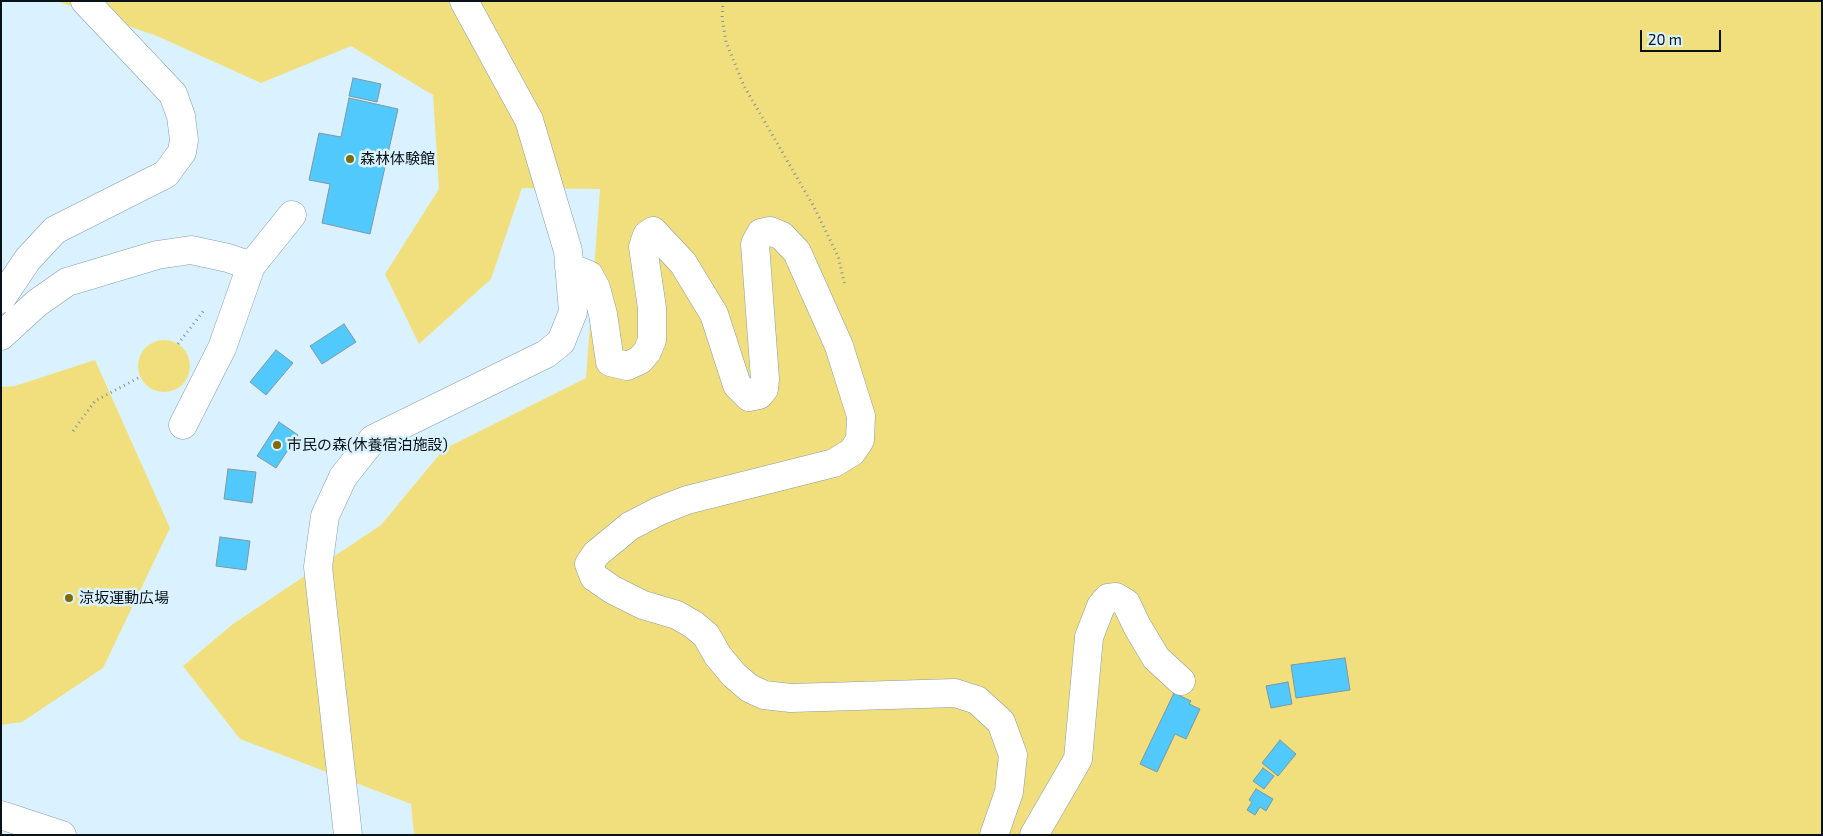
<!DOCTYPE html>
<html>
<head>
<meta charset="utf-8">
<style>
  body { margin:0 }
  #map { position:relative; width:1823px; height:836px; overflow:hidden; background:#daf2ff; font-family:"Exo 2",sans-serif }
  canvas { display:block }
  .frame { position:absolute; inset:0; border:2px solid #091216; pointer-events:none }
  .scale { position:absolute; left:1640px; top:30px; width:81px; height:22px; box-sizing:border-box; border:2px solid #091216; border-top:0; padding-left:6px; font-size:15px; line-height:18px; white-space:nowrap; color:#091216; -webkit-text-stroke:4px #daf2ff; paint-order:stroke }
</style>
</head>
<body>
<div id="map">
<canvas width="1823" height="836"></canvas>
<div class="frame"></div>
<div class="scale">20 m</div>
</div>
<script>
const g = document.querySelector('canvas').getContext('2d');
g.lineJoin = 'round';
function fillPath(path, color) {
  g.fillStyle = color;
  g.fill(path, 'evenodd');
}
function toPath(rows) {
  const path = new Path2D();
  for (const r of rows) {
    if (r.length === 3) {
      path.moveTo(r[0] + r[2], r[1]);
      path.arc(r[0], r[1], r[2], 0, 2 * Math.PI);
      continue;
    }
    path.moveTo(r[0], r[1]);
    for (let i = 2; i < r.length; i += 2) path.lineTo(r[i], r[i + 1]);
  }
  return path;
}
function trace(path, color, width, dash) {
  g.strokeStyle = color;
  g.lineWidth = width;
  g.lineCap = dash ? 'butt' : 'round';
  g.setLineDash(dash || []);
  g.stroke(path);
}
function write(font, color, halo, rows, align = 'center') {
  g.font = font + ' "Exo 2","Noto Sans JP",sans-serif';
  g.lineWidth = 5;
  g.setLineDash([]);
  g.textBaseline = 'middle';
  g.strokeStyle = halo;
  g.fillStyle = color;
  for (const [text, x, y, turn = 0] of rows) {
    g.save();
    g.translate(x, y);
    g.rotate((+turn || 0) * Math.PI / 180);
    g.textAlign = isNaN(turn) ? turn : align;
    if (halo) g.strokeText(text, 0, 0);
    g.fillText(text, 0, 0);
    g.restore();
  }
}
fillPath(toPath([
  [56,1,1822,1,1822,835,414,835,411,804,240,739,183,666,233,624,381,525,444,449,586,378,600,189,522,188,491,279,419,344,385,274,439,189,433,95,351,46,261,83,157,36],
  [164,366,26],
  [95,360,170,528,103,668,22,722,1,725,1,387,15,386]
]), '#f1df7e');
const building = toPath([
  [353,78,381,84,377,102,349,96,353,78],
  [349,98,398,109,370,234,322,223,330,184,309,180,319,133,341,137,349,98],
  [344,324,356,342,322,364,310,346,344,324],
  [276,350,293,363,266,395,250,382,276,350],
  [279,422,298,435,276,468,257,456,279,422],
  [228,469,256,472,252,503,224,499,228,469],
  [220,537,250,541,246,570,216,566,220,537],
  [1345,658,1350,690,1296,698,1291,665,1345,658],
  [1288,682,1292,704,1271,708,1266,686,1288,682],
  [1174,693,1191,701,1189,704,1200,709,1186,739,1175,734,1157,772,1140,764,1174,693],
  [1280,740,1296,754,1278,776,1262,763,1280,740],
  [1263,768,1274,776,1264,789,1253,781,1263,768],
  [1256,789,1273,799,1266,811,1260,807,1255,815,1247,810,1252,802,1249,800,1256,789]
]);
fillPath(building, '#52c9fc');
trace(building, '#8097a2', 1);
const minor = toPath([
  [569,267,589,275,596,288,603,314,610,362,627,366,640,360,647,352,652,340,652,308,643,247,647,235,653,231,683,263,714,314,737,385,749,397,759,395,764,389,765,379,755,244,761,233,770,231,782,236,797,252,839,346,861,416,860,440,852,452,834,463,687,500,659,511,630,526,596,554,589,564,594,577,613,590,643,605,677,615,694,625,706,635,718,656,734,675,749,688,764,695,791,698,955,693,977,700,1001,722,1013,755,1009,792,994,835],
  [1,299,28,259,55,230,166,174,182,152,184,140,181,116,173,94,85,1],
  [1,336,37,303,67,282,157,255,191,250,228,258,251,266],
  [183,425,222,348,251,266,292,215],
  [1,815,62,835],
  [348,835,318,567,325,516,343,477,373,439,546,354,561,342,573,312,568,251,529,120,464,1],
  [1034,835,1078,759,1089,637,1101,606,1108,598,1116,597,1126,603,1137,626,1156,658,1181,681]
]);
trace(minor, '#869da9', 29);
trace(toPath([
  [723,1,722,18,726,42,744,86,814,207,838,256,845,286],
  [178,344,205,309],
  [73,431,95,401,140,377]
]), '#82939c', 3, [1, 4]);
trace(minor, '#fff', 28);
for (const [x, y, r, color] of [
  [350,159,5,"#7c6d08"],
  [277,445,5,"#7c6d08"],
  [69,598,5,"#7c6d08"]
]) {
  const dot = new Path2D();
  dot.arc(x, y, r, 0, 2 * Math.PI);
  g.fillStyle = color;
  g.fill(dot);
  trace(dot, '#daf2ff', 2);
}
write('15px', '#091216', '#daf2ff', [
  ["森林体験館",360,159],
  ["市民の森(休養宿泊施設)",287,445],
  ["涼坂運動広場",79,598]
], 'left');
</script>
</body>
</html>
